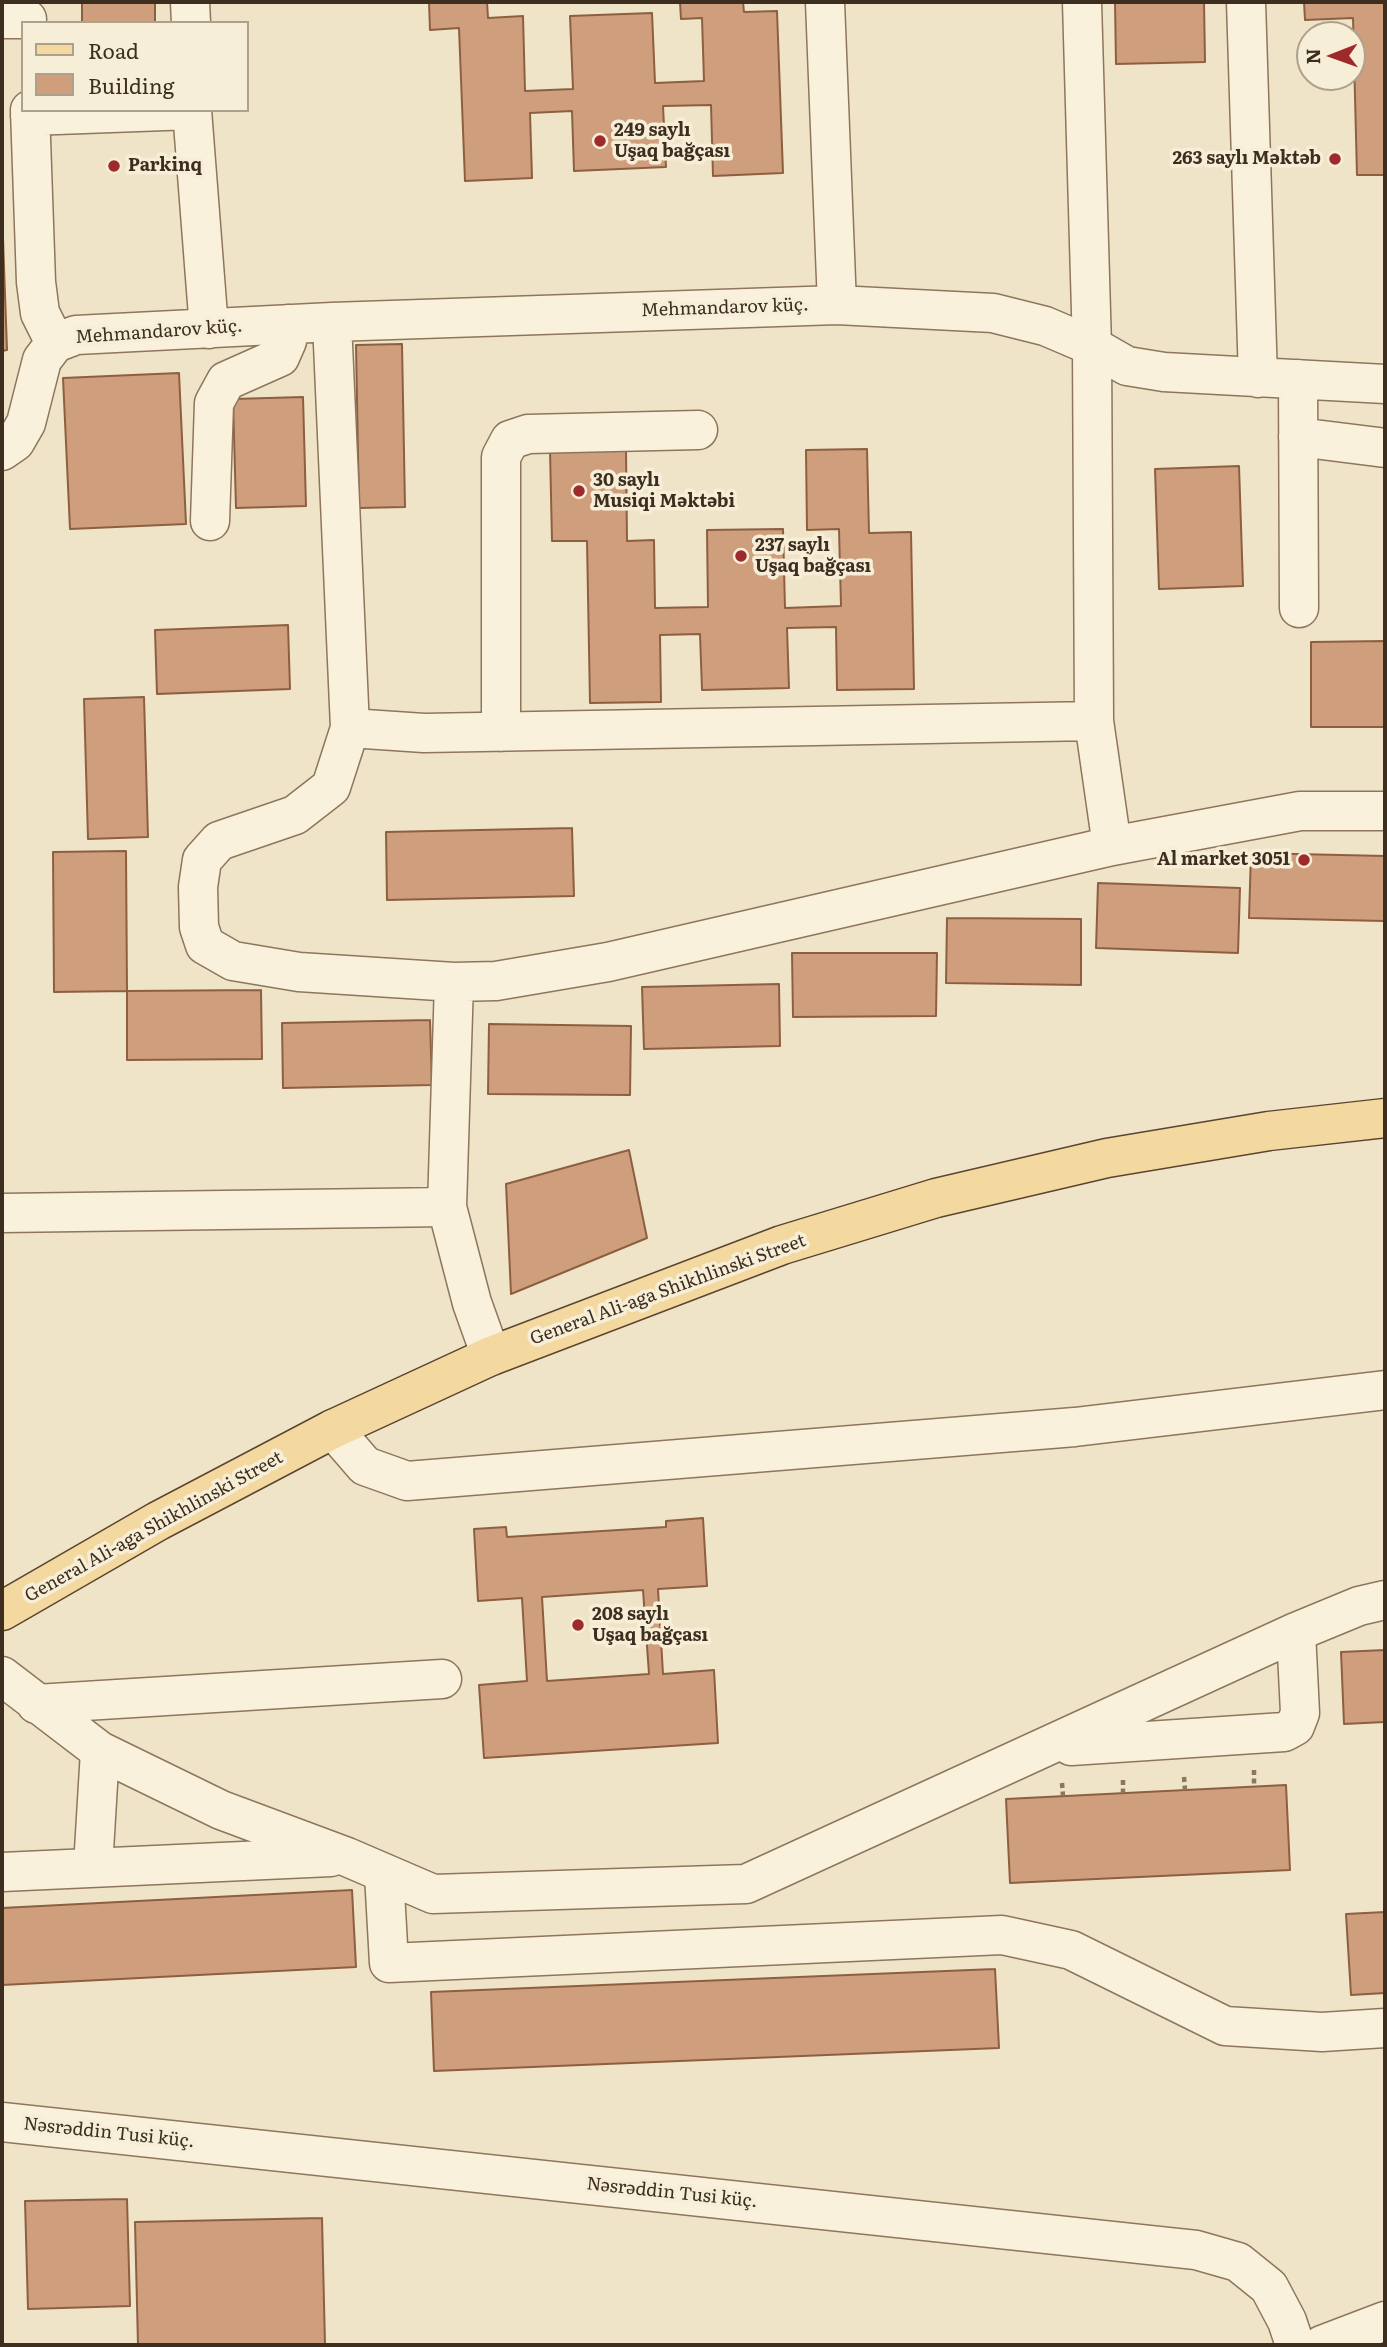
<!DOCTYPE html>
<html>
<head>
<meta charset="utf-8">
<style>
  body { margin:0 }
  #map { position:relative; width:1387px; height:2347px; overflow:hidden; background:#f0e4c8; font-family:Literata,serif }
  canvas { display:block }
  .frame { position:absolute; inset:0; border:4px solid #3d2e20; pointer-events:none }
  .legend { position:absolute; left:21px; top:21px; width:228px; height:91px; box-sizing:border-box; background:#f7eed8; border:2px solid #ada18e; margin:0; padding:9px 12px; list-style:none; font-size:21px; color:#3d2e20 }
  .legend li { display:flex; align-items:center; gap:14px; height:35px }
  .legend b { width:35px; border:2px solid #ada18e }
  .north { position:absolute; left:1296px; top:21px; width:70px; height:70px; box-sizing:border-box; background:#f7eed8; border:2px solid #ada18e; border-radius:50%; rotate:269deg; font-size:19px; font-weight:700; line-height:28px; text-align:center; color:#3d2e20 }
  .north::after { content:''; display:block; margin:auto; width:24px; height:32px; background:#9e2a2b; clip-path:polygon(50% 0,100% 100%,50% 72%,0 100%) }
</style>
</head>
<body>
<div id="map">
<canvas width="1387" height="2347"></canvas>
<div class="frame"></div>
<ul class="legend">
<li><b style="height:9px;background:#f3d9a0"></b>Road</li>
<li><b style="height:19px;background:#cf9f7d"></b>Building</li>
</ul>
<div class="north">N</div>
</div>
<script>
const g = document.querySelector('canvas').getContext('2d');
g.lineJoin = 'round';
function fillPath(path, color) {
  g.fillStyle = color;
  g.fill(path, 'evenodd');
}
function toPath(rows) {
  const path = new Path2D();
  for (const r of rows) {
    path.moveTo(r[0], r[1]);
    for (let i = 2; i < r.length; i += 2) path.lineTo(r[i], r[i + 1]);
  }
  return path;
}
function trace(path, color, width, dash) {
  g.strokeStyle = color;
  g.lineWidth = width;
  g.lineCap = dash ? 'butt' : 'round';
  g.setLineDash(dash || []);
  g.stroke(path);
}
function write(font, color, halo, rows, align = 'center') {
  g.font = font + ' Literata,serif';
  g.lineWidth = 7;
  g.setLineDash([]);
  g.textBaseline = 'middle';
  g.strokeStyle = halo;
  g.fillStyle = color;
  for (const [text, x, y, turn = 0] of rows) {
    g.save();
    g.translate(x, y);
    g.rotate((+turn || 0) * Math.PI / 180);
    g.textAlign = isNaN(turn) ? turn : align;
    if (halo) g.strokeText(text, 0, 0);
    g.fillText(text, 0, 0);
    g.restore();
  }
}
const building = toPath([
  [82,2,155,2,155,23,82,23,82,2],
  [429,2,487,2,488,18,523,16,525,91,573,89,570,16,652,13,655,83,704,81,702,18,681,19,680,2,743,2,744,12,777,11,783,173,713,176,711,105,663,106,666,167,574,171,572,111,530,113,532,178,465,181,459,28,430,30,429,2],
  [1115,2,1204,2,1205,62,1116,64,1115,2],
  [1304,2,1385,2,1385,175,1357,175,1353,18,1305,20,1304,2],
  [2,210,7,350,2,351,2,210],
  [402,344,405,507,359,508,356,345,402,344],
  [179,373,186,524,70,529,63,378,179,373],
  [303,397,306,506,236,508,233,399,303,397],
  [626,448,627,541,654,540,655,608,708,607,707,530,783,529,785,608,841,606,839,529,807,530,806,450,867,449,869,533,911,532,914,689,837,690,836,627,787,628,789,688,702,690,700,634,660,635,661,702,590,703,587,541,552,541,550,450,626,448],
  [1239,466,1243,586,1159,589,1155,469,1239,466],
  [288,625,290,689,157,694,155,630,288,625],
  [1385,641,1385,727,1311,727,1311,642,1385,641],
  [144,697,148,837,88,839,84,699,144,697],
  [572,828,574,896,387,900,386,832,572,828],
  [126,851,127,991,54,992,53,852,126,851],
  [1251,853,1385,856,1384,921,1249,918,1251,853],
  [1098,883,1240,888,1238,953,1096,948,1098,883],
  [947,918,1081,919,1081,985,946,983,947,918],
  [792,953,937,953,936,1016,793,1017,792,953],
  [779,984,780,1046,644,1049,642,987,779,984],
  [261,990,262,1059,127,1060,127,991,261,990],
  [430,1020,432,1085,283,1088,282,1023,430,1020],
  [489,1024,631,1026,630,1095,488,1094,489,1024],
  [629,1150,647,1238,511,1294,506,1184,629,1150],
  [703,1518,707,1586,658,1589,663,1674,714,1670,718,1743,484,1758,479,1685,527,1681,522,1598,478,1601,474,1529,506,1527,507,1537,666,1527,666,1521,703,1518],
  [643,1590,649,1674,547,1681,542,1597,643,1590],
  [1385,1650,1385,1722,1344,1724,1341,1652,1385,1650],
  [1286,1785,1290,1870,1010,1883,1006,1799,1286,1785],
  [352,1890,356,1967,2,1985,2,1908,352,1890],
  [1385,1912,1385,1993,1351,1995,1346,1914,1385,1912],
  [995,1969,999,2048,434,2071,431,1992,995,1969],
  [127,2199,130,2306,28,2309,25,2201,127,2199],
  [322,2218,325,2345,138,2345,135,2222,322,2218]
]);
fillPath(building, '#cf9f7d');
trace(building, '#8d5f41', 2);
const minor = toPath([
  [190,2,191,23],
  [825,2,837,305],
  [1082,2,1092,346,1094,721,1112,846],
  [1246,2,1258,378],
  [2,19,27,19],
  [30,110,36,282,40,313,55,343],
  [192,110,209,329],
  [30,116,192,110],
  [332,322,350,728,331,787,295,815,219,841,202,860,198,887,199,927,205,945,233,961,299,972,454,982,496,981,608,962,1112,846,1300,811,1385,811],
  [55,343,76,335,332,322,837,305,993,313,1045,326,1092,346,1127,366,1164,372,1385,384],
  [1298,379,1299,608],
  [1298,437,1385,448],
  [2,451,15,442,26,423,42,360,55,343],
  [210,521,214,403,226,381,280,357,287,341,288,324],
  [350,728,424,733,1094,721],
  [501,732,501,457,510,440,528,434,698,430],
  [447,1207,454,982],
  [2,1213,447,1207,472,1303,491,1356],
  [333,1429,365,1466,407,1481,1075,1427,1385,1390],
  [2,1676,100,1751,221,1810,347,1857,433,1894,746,1884,1296,1632,1359,1606,1385,1600],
  [36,1704,442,1679],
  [1071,1746,1284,1732,1295,1726,1300,1713,1296,1632],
  [93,1867,100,1751],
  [2,1872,331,1857],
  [384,1874,389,1963,1002,1935,1071,1950,1225,2026,1322,2032,1385,2028],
  [2,2122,1196,2250,1238,2262,1269,2287,1287,2321,1295,2345],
  [1322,2345,1385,2321]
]);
const major = toPath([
  [2,1611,158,1521,333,1429,491,1356,782,1245,936,1198,1107,1158,1269,1131,1385,1118]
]);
trace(minor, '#8d765c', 41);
trace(major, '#5b4430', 41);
trace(toPath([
  [1254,1770,1254,1787],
  [1184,1777,1185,1790],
  [1123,1780,1123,1793],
  [1062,1783,1063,1796]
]), '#8d765c', 4.5, [5, 3.5]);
trace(minor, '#faf1dc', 38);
trace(major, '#f3d9a0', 38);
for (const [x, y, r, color] of [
  [600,141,7,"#9e2a2b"],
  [1335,159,7,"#9e2a2b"],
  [114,166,7,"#9e2a2b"],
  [579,491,7,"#9e2a2b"],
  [741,556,7,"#9e2a2b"],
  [1304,860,7,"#9e2a2b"],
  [578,1625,7,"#9e2a2b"]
]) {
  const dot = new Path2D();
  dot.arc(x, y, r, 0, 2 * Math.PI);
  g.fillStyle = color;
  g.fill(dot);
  trace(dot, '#f7eed8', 2.5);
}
write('bold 18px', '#3d2e20', '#f7eed8', [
  ["249 saylı",614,131],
  ["Uşaq bağçası",614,152],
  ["263 saylı Məktəb",1321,159,"right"],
  ["Parkinq",128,166],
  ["30 saylı",593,481],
  ["Musiqi Məktəbi",593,502],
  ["237 saylı",755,546],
  ["Uşaq bağçası",755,567],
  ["Al market 3051",1290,860,"right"],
  ["208 saylı",592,1615],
  ["Uşaq bağçası",592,1636]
], 'left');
write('18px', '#3d2e20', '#f7eed8', [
  ["Mehmandarov küç.",725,308,-2],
  ["Mehmandarov küç.",159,332,-4],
  ["General Ali-aga Shikhlinski Street",668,1290,-20],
  ["General Ali-aga Shikhlinski Street",154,1527,-29],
  ["Nəsrəddin Tusi küç.",109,2133,6],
  ["Nəsrəddin Tusi küç.",672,2193,6]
]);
</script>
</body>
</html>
